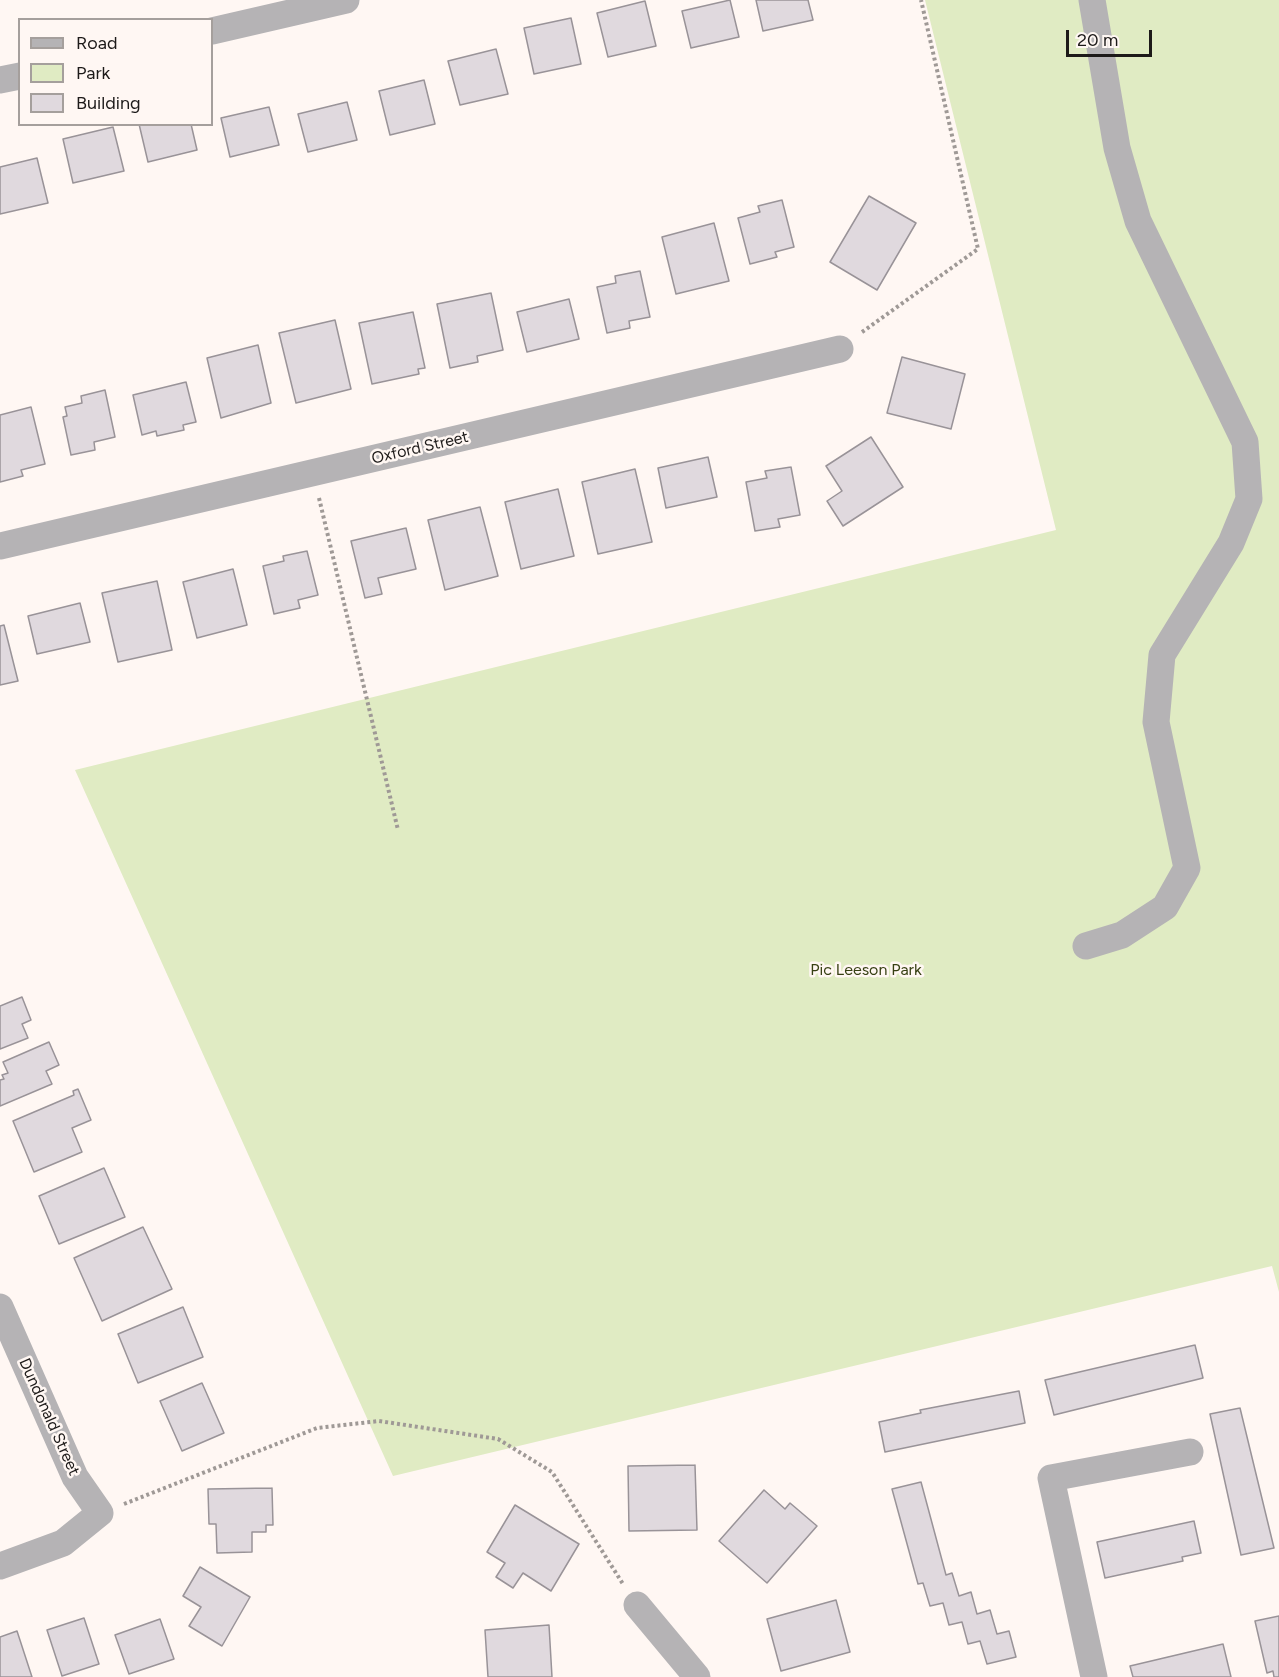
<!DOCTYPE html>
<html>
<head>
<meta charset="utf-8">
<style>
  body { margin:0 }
  #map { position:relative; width:1279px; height:1677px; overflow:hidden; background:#fff7f3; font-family:Figtree,sans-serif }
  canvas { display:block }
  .legend { position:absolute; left:18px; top:18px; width:195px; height:108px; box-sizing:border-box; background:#fff7f3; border:2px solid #a59f9c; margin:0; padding:8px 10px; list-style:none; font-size:18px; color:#1d1a19 }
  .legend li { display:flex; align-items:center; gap:12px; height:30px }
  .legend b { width:30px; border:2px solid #a59f9c }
  .scale { position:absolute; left:1066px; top:30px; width:86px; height:27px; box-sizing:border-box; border:3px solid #1d1a19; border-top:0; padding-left:8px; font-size:18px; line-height:21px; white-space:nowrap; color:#1d1a19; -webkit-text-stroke:4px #fff7f3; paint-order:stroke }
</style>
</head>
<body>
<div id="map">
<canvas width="1279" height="1677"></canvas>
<ul class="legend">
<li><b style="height:8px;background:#b5b3b5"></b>Road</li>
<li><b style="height:16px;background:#e0ebc3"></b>Park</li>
<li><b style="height:16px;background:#e0d9de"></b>Building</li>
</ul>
<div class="scale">20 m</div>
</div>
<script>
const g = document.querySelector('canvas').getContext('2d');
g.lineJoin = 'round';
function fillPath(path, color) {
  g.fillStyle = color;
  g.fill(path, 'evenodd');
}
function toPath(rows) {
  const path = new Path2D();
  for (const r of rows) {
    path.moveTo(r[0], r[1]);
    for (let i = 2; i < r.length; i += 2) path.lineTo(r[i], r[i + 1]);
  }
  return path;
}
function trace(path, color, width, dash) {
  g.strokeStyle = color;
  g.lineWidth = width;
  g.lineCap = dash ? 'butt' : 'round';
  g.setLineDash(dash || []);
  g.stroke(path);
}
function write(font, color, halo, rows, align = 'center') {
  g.font = font + ' Figtree,sans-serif';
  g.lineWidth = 5;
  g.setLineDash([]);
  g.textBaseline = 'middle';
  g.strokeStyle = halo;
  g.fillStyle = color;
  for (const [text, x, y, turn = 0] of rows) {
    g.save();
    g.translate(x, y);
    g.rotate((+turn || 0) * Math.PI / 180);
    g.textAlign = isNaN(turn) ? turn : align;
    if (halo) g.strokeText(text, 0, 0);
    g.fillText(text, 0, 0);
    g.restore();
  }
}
fillPath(toPath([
  [925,0,1279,0,1279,1292,1272,1266,393,1476,75,770,1056,530]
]), '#e0ebc3');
const building = toPath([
  [730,0,739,37,691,48,682,11,730,0],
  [756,0,808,0,813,20,763,31,756,0],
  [645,1,656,46,608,57,597,13,645,1],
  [571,18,581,64,534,74,524,28,571,18],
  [496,49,508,94,460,105,448,61,496,49],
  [424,80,435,124,390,135,379,91,424,80],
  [347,102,357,140,308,152,298,114,347,102],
  [269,107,279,145,230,157,221,118,269,107],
  [139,124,191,124,197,150,148,162,139,124],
  [113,127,124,171,73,183,63,139,113,127],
  [37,158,48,203,0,214,0,167,37,158],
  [869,196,916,223,877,290,830,262,869,196],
  [782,200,794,247,775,252,777,257,750,264,738,218,760,212,758,206,782,200],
  [714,223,729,281,676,294,662,237,714,223],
  [640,271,650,317,629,321,630,328,607,333,597,287,616,283,615,276,640,271],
  [491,293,503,350,477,356,478,362,450,368,437,304,491,293],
  [569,299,579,339,527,352,517,312,569,299],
  [413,312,425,368,418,369,419,374,372,384,359,323,413,312],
  [335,320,351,389,296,403,279,333,335,320],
  [258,345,271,403,221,418,207,358,258,345],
  [902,357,965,374,951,429,887,413,902,357],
  [186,382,196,422,183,425,184,430,157,436,156,431,142,435,133,395,186,382],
  [105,390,115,437,94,442,95,450,71,455,63,417,67,416,65,407,82,403,81,396,105,390],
  [31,407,45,464,21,470,23,476,0,482,0,415,31,407],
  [871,437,903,487,843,526,827,501,842,491,826,466,871,437],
  [708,457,717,497,666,508,658,468,708,457],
  [791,467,800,515,778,519,780,527,755,531,746,482,767,478,765,471,791,467],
  [635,469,652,542,598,554,582,482,635,469],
  [558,489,574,556,521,569,505,502,558,489],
  [480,507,498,576,445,590,428,520,480,507],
  [406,528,416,569,378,578,382,594,365,598,351,541,406,528],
  [307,551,318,595,298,600,300,608,274,614,263,566,284,561,283,556,307,551],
  [233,569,247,625,197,638,183,582,233,569],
  [157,581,172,650,118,662,102,593,157,581],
  [80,603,90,642,37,654,28,616,80,603],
  [4,625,18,681,0,685,0,626,4,625],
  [22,997,31,1020,22,1024,28,1038,0,1049,0,1006,22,997],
  [49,1042,59,1065,46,1071,52,1084,0,1106,0,1080,4,1079,2,1075,8,1073,3,1062,49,1042],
  [78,1089,91,1120,72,1128,82,1152,34,1172,13,1121,74,1095,73,1091,78,1089],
  [104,1168,125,1217,59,1244,39,1196,104,1168],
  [143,1227,172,1289,102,1321,74,1258,143,1227],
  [183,1307,203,1357,138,1383,118,1334,183,1307],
  [1195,1345,1203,1378,1054,1415,1045,1380,1195,1345],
  [202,1383,224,1433,182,1451,160,1401,202,1383],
  [1019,1391,1025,1423,885,1452,879,1422,921,1413,920,1410,1019,1391],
  [1240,1408,1274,1548,1241,1555,1210,1414,1240,1408],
  [695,1465,697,1530,629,1531,628,1466,695,1465],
  [921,1482,946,1575,952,1573,959,1596,971,1592,977,1614,990,1610,997,1634,1009,1631,1016,1657,987,1664,980,1641,968,1644,962,1622,949,1625,943,1603,930,1606,923,1583,918,1584,892,1489,921,1482],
  [272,1488,273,1525,266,1525,266,1532,252,1532,252,1552,217,1553,216,1524,209,1524,208,1489,272,1488],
  [764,1490,785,1509,790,1503,817,1526,767,1583,719,1541,764,1490],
  [515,1505,579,1544,551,1591,523,1573,513,1588,496,1577,505,1563,487,1552,515,1505],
  [1194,1521,1201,1553,1182,1557,1183,1561,1105,1578,1097,1542,1194,1521],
  [200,1567,250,1597,222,1646,189,1626,201,1607,183,1596,200,1567],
  [836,1600,850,1652,781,1671,767,1619,836,1600],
  [1279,1616,1279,1677,1274,1677,1273,1671,1267,1673,1255,1621,1279,1616],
  [84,1618,99,1664,62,1676,47,1630,84,1618],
  [160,1619,174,1659,129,1674,115,1635,160,1619],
  [549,1625,552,1677,488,1677,485,1630,549,1625],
  [17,1631,32,1677,0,1677,0,1637,17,1631],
  [1223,1644,1231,1677,1133,1677,1130,1666,1223,1644]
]);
fillPath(building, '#e0d9de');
trace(building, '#999398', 1.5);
trace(toPath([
  [862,332,978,249,921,0],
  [319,498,398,830],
  [124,1504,317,1428,379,1421,498,1439,552,1472,623,1584]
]), '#9f9996', 4, [3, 3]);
trace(toPath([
  [212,31,346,0],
  [0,80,20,76],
  [0,546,840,349],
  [1086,946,1122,935,1165,907,1187,868,1156,722,1162,655,1231,543,1249,499,1245,442,1138,221,1117,148,1092,0],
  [0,1307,75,1477,100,1513,63,1543,0,1566],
  [637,1605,697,1677],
  [1094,1677,1051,1478,1190,1452]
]), '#b5b3b5', 27);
write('16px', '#1d1a19', '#fff7f3', [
  ["Oxford Street",420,448,-13],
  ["Dundonald Street",49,1417,66]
]);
write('16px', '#374013', '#fff7f3', [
  ["Pic Leeson Park",866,970]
]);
</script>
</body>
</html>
